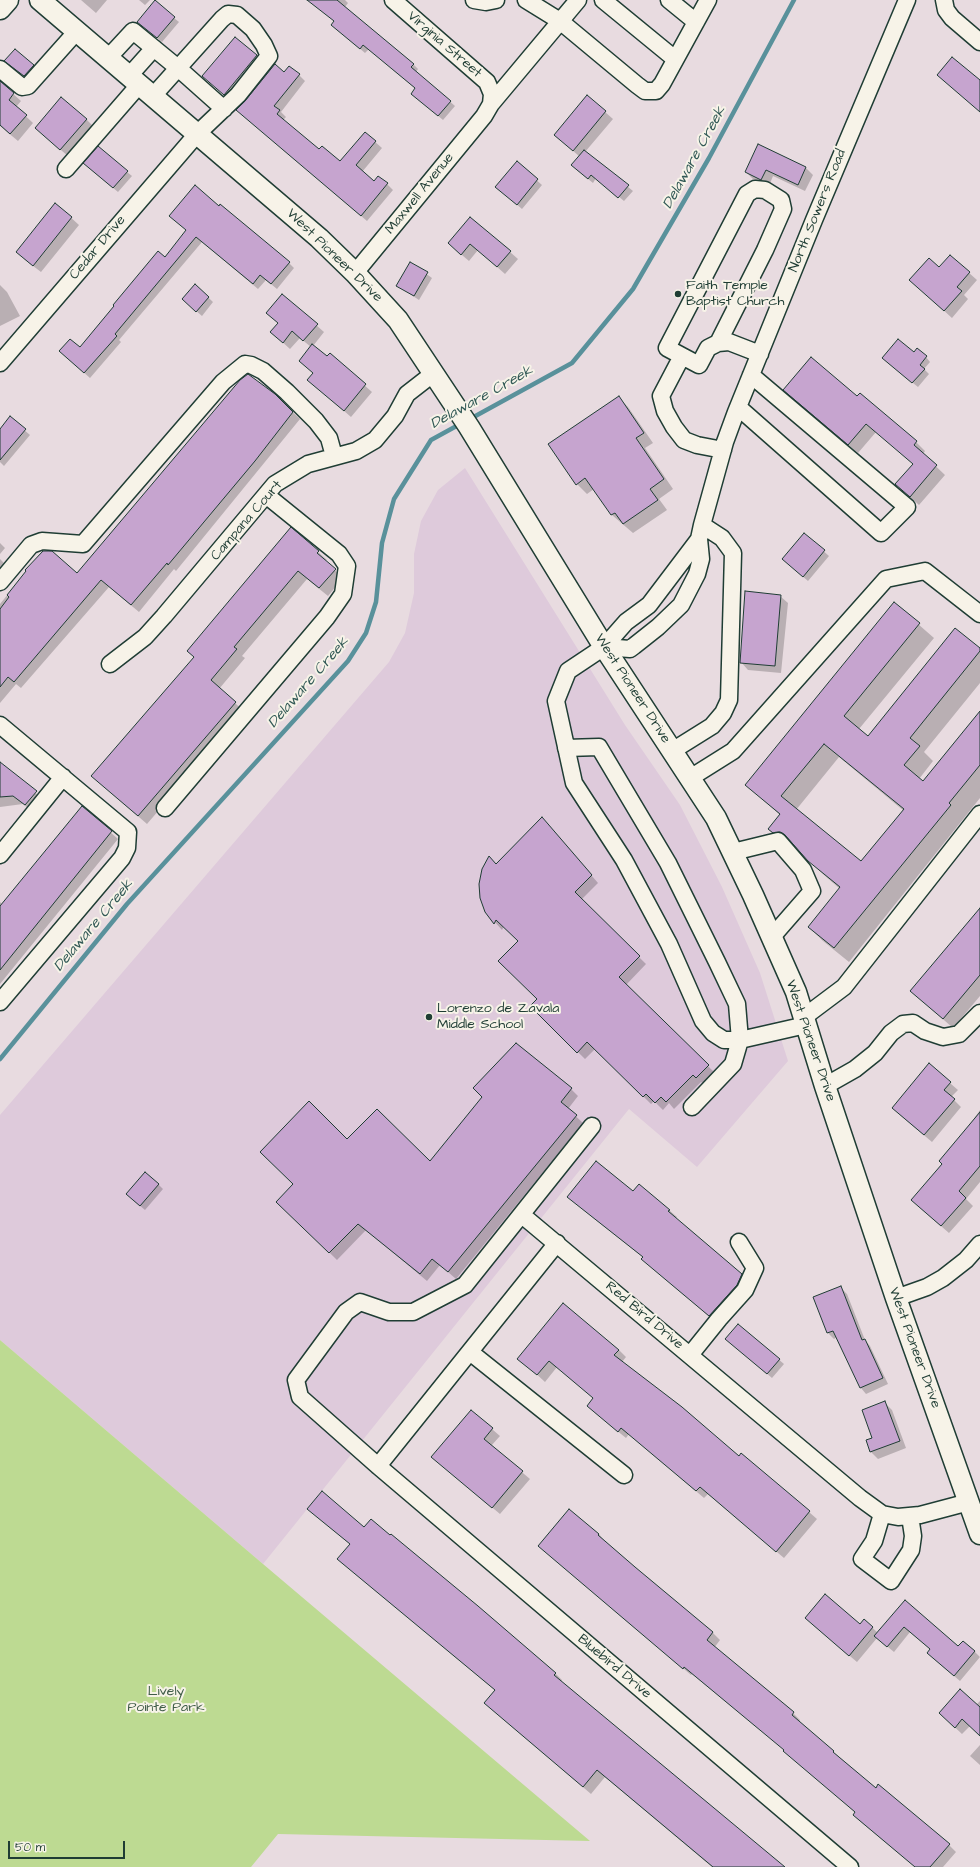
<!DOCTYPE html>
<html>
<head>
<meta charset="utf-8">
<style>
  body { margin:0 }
  #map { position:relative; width:980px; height:1867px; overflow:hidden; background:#e8dbe0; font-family:"Architects Daughter",sans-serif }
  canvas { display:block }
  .scale { position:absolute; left:8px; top:1841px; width:117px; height:18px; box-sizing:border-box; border:2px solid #1f3d34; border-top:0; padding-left:5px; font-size:12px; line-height:14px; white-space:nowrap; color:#1f3d34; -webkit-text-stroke:3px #f7f3e8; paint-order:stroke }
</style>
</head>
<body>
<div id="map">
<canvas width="980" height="1867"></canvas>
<div class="scale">50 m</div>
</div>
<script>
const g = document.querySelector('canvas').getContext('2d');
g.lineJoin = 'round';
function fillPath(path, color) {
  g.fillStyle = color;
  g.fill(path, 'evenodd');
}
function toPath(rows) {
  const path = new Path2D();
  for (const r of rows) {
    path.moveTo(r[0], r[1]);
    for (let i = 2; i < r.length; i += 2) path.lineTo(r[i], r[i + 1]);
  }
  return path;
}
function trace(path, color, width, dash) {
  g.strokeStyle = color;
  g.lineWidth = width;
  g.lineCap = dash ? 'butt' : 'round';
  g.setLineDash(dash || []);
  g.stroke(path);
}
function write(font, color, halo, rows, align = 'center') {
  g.font = font + ' "Architects Daughter",sans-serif';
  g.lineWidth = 4;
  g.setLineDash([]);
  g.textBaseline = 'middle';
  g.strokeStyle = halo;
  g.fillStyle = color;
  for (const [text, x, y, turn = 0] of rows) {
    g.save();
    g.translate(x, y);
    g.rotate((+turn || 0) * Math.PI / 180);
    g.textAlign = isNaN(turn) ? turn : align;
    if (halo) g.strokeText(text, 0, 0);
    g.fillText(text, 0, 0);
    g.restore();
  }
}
fillPath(toPath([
  [465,468,625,725,680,805,722,887,760,973,788,1061,697,1167,629,1109,263,1564,0,1340,0,1115,389,662,405,633,414,593,414,554,421,521,438,490]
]), '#decadb');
fillPath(toPath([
  [0,1340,263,1564,590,1841,278,1834,251,1867,0,1867]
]), '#bdda92');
fillPath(toPath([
  [81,0,107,0,96,13],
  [139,0,150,0,145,5],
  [315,0,345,0,348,3,345,7,414,65,418,69,416,72,455,106,443,120,417,98,416,89,369,49,365,53,337,29,335,22],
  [174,18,179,22,162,42,138,22],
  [235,38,264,63,232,102,203,76],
  [10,65,33,66,38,70,29,80],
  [285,73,299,75,305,81,281,112,286,117,283,120,320,151,340,163,365,133,382,148,362,172,374,182,387,184,393,190,367,221,237,110],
  [0,82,21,101,16,107,33,123,18,141,0,126],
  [588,97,613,119,585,152,633,191,624,201,596,178,593,183,577,170,580,157,563,142],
  [86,119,93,126,68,156,43,135],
  [758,145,806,168,813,175,805,191,773,176,769,186,753,179,746,172],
  [517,163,542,185,522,209,501,191],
  [89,168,127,172,132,176,118,192],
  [56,204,79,225,41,272,24,259],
  [471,218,518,259,505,274,478,250,469,261,456,250],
  [187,231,289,263,294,268,277,289,266,280,258,289,202,242,119,340,121,342,90,378,65,356,80,348,166,259],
  [950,256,977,280,964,295,968,299,952,318,910,280,939,268],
  [411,263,432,278,419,300,398,286],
  [0,285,7,292,20,316,0,326],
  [195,285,213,302,202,316,188,304],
  [282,295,324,332,313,346,327,358,330,355,372,392,351,417,315,386,314,373,300,361,311,347,300,338,290,349,279,339,279,324,267,313],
  [914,354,926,357,930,362,924,369,929,374,918,387,888,363],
  [860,394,916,442,925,451,923,454,945,475,919,505,896,484,913,464,876,432,858,453,793,398,858,397],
  [274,395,300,419,176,571,174,569,139,612,109,587,21,688,16,684,0,703,0,604,42,552,52,552,77,574],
  [618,397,628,407,653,443,645,448,673,489,659,499,667,510,633,533,612,515,594,489,587,494,577,484,549,445],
  [10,418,30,435,4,466,0,462,0,430],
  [804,534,829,556,808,581,788,564],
  [0,543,5,548,0,554],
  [318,552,327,560,325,561,343,578,328,596,307,579,242,656,245,658,219,689,244,711,147,824,101,784,194,657],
  [0,559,9,568,0,579],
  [780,596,788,603,781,673,748,670,741,662],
  [894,603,934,638,859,729,868,737,980,649,980,683,924,752,933,761,919,779,923,782,980,712,980,798,849,962,823,941,809,927,840,889,824,875,796,846,788,846,770,829,780,815,747,785],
  [839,757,904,811,862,863,796,810],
  [0,764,45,801,35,814,23,804,0,807],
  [82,807,118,839,0,984,0,902,3,905],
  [549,826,598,883,581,900,646,964,626,985,715,1073,704,1084,701,1082,674,1109,669,1103,663,1110,654,1101,651,1104,595,1049,585,1059,531,1006,539,999,519,941,504,926,502,930,486,912,496,865],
  [980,909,980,996,953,1028,911,991],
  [929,1065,958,1090,951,1097,961,1107,932,1142,900,1115],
  [571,1089,578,1096,568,1109,583,1123,456,1279,440,1265,427,1281,366,1230,337,1260,278,1202,347,1140,430,1162],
  [980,1110,980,1182,966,1199,973,1206,949,1233,919,1207,943,1164],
  [158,1184,163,1189,145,1210,132,1199],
  [633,1192,669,1210,677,1217,675,1219,749,1282,717,1323,650,1266,643,1259,644,1258,576,1204],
  [841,1288,847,1294,865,1340,870,1346,888,1384,866,1394,861,1388,837,1337,834,1339,828,1333],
  [738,1325,784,1364,772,1378,731,1343],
  [619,1350,626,1357,622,1362,739,1457,742,1454,817,1519,784,1558,708,1494,704,1498,629,1434,626,1438,595,1413,594,1398,557,1367,545,1382,519,1358],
  [885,1403,892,1410,906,1448,878,1459,870,1451],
  [471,1411,500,1436,491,1446,530,1479,500,1514,440,1464],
  [316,1516,365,1528,555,1673,562,1680,561,1682,783,1867,712,1867,605,1777,591,1794,493,1710,496,1691,338,1559,351,1545],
  [599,1534,605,1542,634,1568,713,1633,720,1640,714,1648,793,1713,800,1720,799,1722,876,1789,949,1845,956,1852,943,1867,915,1867,861,1822,854,1815,856,1813,785,1750,692,1674,691,1675,547,1553],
  [905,1601,959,1648,974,1651,980,1657,960,1681,934,1659,931,1650,910,1632,894,1652,877,1638,857,1662,813,1625,860,1625,864,1620,878,1633],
  [980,1701,980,1735,970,1726,962,1734,947,1720,976,1705],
  [980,1745,980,1765,970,1756]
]), '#0003');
trace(toPath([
  [470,419,572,363,633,289,709,158,794,0],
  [0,1059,127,904,348,661,366,633,376,602,382,543,394,499,431,440,462,423]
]), '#59919b', 4.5);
const building = toPath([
  [155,0,175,17,157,38,137,22,155,0],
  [307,0,337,0,414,64,411,67,451,101,438,116,411,94,415,88,363,45,360,49,331,25,334,21,307,0],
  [235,37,257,55,224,95,202,76,235,37],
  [15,49,34,65,24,76,4,61,15,49],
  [952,57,980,80,980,112,937,75,952,57],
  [275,64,284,72,289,66,300,74,274,106,280,110,277,114,319,149,322,146,340,161,365,132,376,141,356,165,374,181,378,176,388,183,361,216,236,110,245,101,275,64],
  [0,81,14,93,9,100,27,115,10,134,0,125,0,81],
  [587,95,606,111,573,151,554,135,587,95],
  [61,97,87,119,60,150,35,128,61,97],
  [758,144,806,167,798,185,766,170,761,180,745,172,758,144],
  [98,146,128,171,113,188,83,163,98,146],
  [584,150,629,185,618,198,591,175,588,179,571,165,584,150],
  [517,161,538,179,517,205,495,187,517,161],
  [195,185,219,206,220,204,290,262,271,284,260,275,253,284,196,237,115,334,117,336,84,373,59,351,70,339,80,347,114,306,113,305,158,251,165,257,186,230,169,216,195,185],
  [55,203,72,217,33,266,16,252,55,203],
  [470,217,511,251,497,267,470,244,461,255,448,243,470,217],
  [950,255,970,272,957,287,962,291,944,311,909,280,929,258,939,267,950,255],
  [410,262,428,272,414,296,396,286,410,262],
  [195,284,209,297,196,312,182,299,195,284],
  [282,294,318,324,303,341,292,331,283,343,270,332,278,323,266,313,282,294],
  [898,339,914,352,917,348,927,356,920,365,925,369,912,383,882,358,898,339],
  [312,344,327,356,330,353,366,384,344,411,307,380,313,373,299,361,312,344],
  [811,357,857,396,860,393,917,441,914,445,937,465,910,497,895,484,913,464,866,424,848,445,783,390,811,357],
  [248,374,275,394,293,412,255,461,168,565,167,563,131,605,101,580,14,682,8,677,0,687,0,609,9,597,7,595,26,571,25,570,43,551,52,551,77,573,240,380,248,374],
  [619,396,644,433,636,438,664,479,650,489,658,500,623,524,615,513,611,515,585,478,576,485,548,444,619,396],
  [10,416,26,429,0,460,0,429,10,416],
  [291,527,319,551,317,553,336,569,319,588,298,571,234,647,237,649,211,680,236,702,138,816,91,776,194,657,187,651,291,527],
  [804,533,825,550,803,577,782,559,804,533],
  [745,591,781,595,775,666,740,663,745,591],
  [894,602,920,623,844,716,868,736,955,628,980,648,980,651,910,738,920,746,904,765,923,781,980,711,980,765,949,803,951,805,834,948,808,927,840,887,808,861,785,835,780,832,773,833,768,829,780,814,745,785,894,602],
  [824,744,904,809,861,861,781,796,824,744],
  [0,762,37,791,25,805,13,796,0,797,0,762],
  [82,806,112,831,0,970,0,906,82,806],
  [542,817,592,875,575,892,640,956,619,977,709,1065,696,1078,693,1075,666,1102,661,1097,655,1103,646,1094,643,1097,587,1042,577,1053,530,1006,537,999,498,961,518,941,496,920,494,924,485,912,480,898,479,884,482,869,489,856,496,864,542,817],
  [980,908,980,975,943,1019,910,991,980,908],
  [516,1043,572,1088,561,1102,577,1115,448,1272,432,1259,420,1274,358,1224,329,1253,276,1202,293,1184,260,1152,309,1101,347,1139,377,1109,430,1161,482,1097,473,1088,516,1043],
  [929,1063,951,1082,944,1090,955,1099,924,1135,892,1108,929,1063],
  [980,1112,980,1166,959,1191,966,1198,941,1226,911,1200,942,1164,939,1161,980,1112],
  [596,1161,633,1191,639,1184,670,1210,668,1211,742,1274,737,1285,709,1316,641,1259,643,1257,567,1197,596,1161],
  [145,1172,159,1184,140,1206,126,1194,145,1172],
  [841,1286,862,1340,865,1339,883,1378,860,1388,833,1331,827,1333,813,1297,841,1286],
  [563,1303,619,1350,614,1355,682,1407,739,1456,741,1453,810,1511,776,1552,700,1487,696,1491,621,1428,618,1432,587,1406,593,1398,549,1361,537,1375,517,1359,563,1303],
  [738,1324,780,1359,767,1374,725,1339,738,1324],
  [885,1401,900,1441,870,1452,866,1440,872,1438,862,1410,885,1401],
  [471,1410,493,1428,484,1439,523,1471,492,1508,431,1457,471,1410],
  [322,1491,364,1527,371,1519,390,1535,391,1534,478,1606,556,1673,554,1675,785,1867,713,1867,597,1770,583,1787,484,1703,495,1690,337,1559,350,1544,307,1509,322,1491],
  [569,1509,599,1534,598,1535,635,1567,713,1632,707,1640,794,1712,792,1715,834,1751,833,1752,876,1788,878,1784,950,1844,930,1867,915,1867,853,1815,855,1812,783,1751,784,1750,684,1667,683,1669,538,1546,569,1509],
  [825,1594,860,1624,864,1619,873,1627,849,1656,805,1618,825,1594],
  [905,1600,958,1646,963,1641,975,1651,954,1676,927,1653,930,1649,904,1627,887,1647,874,1636,905,1600],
  [960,1689,980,1707,980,1736,962,1719,955,1728,939,1713,960,1689]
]);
fillPath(building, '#c6a4cf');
trace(building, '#1f3d34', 1);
const minor = toPath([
  [474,0,486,2,496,0],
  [526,0,560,21,637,85,645,91,656,91,662,84,708,0],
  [603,0,675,59],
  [669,0,696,22],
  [944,0,946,10,952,18,980,42],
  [108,58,133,31,178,68,224,109],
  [0,69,22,87,28,86,77,31],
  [129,76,154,48],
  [491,104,578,0],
  [66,169,139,85],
  [355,273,484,116,491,104,492,94,487,82,393,0],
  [682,356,667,348,747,194,755,189,765,190,781,200,783,209,765,250,718,343],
  [0,363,197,134,238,95,269,56,264,45,253,29,237,15,228,14,222,19,153,96],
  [738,407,881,533,907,507,751,375],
  [723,450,697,445,684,440,674,427,665,411,661,396,682,356,699,365,708,348,718,343,729,342,760,354],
  [699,539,649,605,626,622,604,647,568,671,556,701,574,783,624,860,669,944,703,1021,713,1033,724,1040,740,1040,806,1025],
  [0,582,31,545,42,541,83,544,223,382,245,364,251,365,263,371,287,392,316,421,329,438,334,456],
  [604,647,630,649,634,646,658,627,681,605,697,574,701,559,699,539,702,525,725,442,736,412,814,220,907,0],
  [110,664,145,637,164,616,275,484,308,464,356,451,375,440,395,416,407,394,434,373],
  [0,725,128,832,127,848,122,858,0,1002],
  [566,748,599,747,668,863,717,962,737,1004,740,1040,733,1064,692,1107],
  [672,751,712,726,723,713,729,700,733,553,722,538,702,525],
  [690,778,733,751,886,579,925,571,980,614],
  [165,808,327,617,343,594,347,566,339,554,266,495],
  [733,852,778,841,803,870,812,891,771,938],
  [0,855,63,777],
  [804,1017,844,987,980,814],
  [825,1086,855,1069,875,1053,891,1033,903,1024,913,1023,925,1031,943,1037,959,1034,980,1013],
  [592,1126,465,1285,413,1312,389,1312,360,1302,346,1312,296,1380,300,1397,378,1466,850,1867],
  [522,1215,860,1498,882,1514,898,1517,920,1515,969,1502],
  [896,1298,927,1287,943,1278,966,1260,980,1244],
  [470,1352,624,1475],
  [690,1355,719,1319,745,1290,755,1268,739,1242],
  [378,1466,557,1243],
  [882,1514,874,1541,862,1559,891,1581,911,1550,913,1536,910,1516]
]);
const major = toPath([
  [40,0,319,238,355,273,398,320,469,427,604,647,716,818,753,895,796,992,825,1086,896,1298,980,1534],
  [0,9,8,0]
]);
trace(minor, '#1f3d34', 19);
trace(major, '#1f3d34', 23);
trace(minor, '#f7f3e8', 16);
trace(major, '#f7f3e8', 20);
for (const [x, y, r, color] of [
  [678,294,4,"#1f3d34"],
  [429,1017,4,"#1f3d34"]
]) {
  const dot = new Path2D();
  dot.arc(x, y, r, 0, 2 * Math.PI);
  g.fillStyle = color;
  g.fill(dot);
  trace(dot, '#f7f3e8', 1.5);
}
write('14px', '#1f3d34', '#f7f3e8', [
  ["Virginia Street",444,45,41],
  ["Maxwell Avenue",420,194,-51],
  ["North Sowers Road",818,211,-68],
  ["Cedar Drive",98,248,-50],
  ["West Pioneer Drive",334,256,44],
  ["Campana Court",247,521,-49],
  ["West Pioneer Drive",632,689,57],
  ["West Pioneer Drive",810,1041,71],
  ["Red Bird Drive",644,1316,40],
  ["West Pioneer Drive",914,1348,70],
  ["Bluebird Drive",614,1667,40]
]);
write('14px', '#1f3d34', '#f7f3e8', [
  ["Faith Temple",686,286],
  ["Baptist Church",686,302],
  ["Lorenzo de Zavala",437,1009],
  ["Middle School",437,1025]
], 'left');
write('14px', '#3f5c47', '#f7f3e8', [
  ["Lively",166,1692],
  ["Pointe Park",166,1708]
]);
write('italic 15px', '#325956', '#f7f3e8', [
  ["Delaware Creek",695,158,-61],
  ["Delaware Creek",482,398,-29],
  ["Delaware Creek",309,683,-49],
  ["Delaware Creek",94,926,-50]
]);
</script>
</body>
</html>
